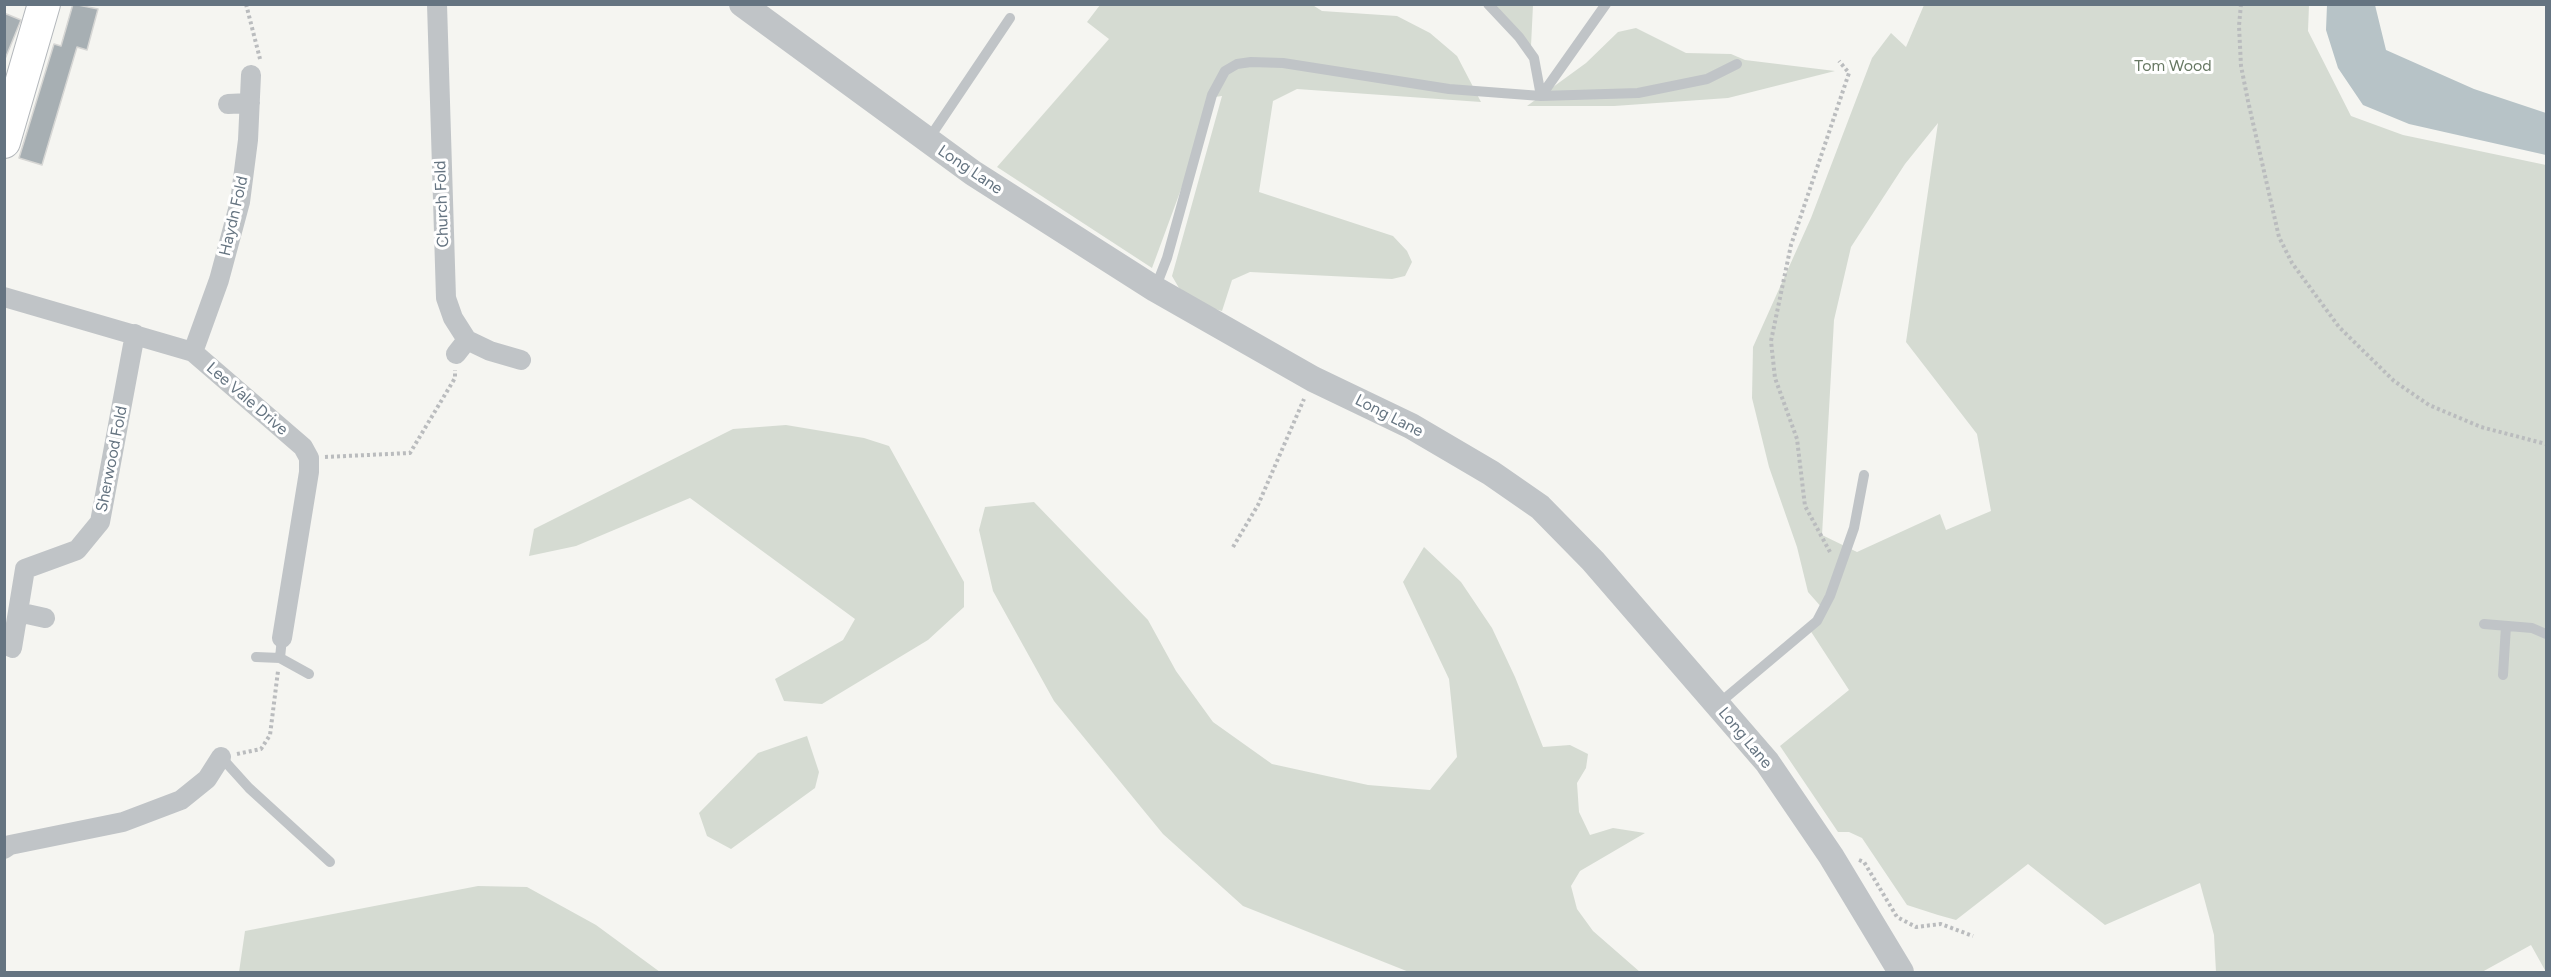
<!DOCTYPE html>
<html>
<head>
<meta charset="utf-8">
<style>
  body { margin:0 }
  #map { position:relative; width:2551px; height:977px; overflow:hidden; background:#f5f5f1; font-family:Figtree,sans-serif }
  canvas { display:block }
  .frame { position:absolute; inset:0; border:6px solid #657481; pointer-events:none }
</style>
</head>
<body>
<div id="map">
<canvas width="2551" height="977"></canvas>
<div class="frame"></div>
</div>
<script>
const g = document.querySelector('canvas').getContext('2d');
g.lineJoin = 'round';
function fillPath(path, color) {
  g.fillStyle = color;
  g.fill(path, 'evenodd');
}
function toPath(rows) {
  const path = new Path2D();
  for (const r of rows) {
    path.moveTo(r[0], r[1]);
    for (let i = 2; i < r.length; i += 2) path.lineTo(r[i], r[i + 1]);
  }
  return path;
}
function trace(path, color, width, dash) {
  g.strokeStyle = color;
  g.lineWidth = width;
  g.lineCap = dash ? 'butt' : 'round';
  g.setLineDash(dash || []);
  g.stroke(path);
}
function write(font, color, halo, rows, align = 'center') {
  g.font = font + ' Figtree,sans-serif';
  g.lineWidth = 6;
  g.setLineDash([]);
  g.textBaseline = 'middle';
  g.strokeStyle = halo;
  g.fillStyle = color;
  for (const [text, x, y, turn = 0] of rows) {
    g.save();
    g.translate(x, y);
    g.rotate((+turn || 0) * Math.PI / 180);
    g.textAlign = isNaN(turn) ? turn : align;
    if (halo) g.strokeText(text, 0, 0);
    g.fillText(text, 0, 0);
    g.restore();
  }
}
fillPath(toPath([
  [1311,4,1322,11,1397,16,1430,33,1457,56,1481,102,1297,89,1273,101,1259,192,1393,236,1407,251,1412,262,1405,276,1392,279,1250,272,1232,280,1222,311,1204,306,1179,288,1172,276,1222,96,1215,97,1152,268,997,167,1109,39,1087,22,1100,5],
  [1495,5,1533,5,1531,46],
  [1924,5,2309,5,2308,31,2351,116,2403,135,2546,165,2546,972,2531,945,2482,972,2216,972,2214,935,2200,883,2105,925,2028,864,1956,920,1938,915,1907,905,1862,838,1849,832,1838,832,1780,746,1849,690,1808,627,1823,609,1808,592,1797,547,1769,467,1752,398,1753,347,1811,218,1872,58,1891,33,1906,47],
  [1938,123,1906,342,1977,434,1991,511,1946,530,1940,514,1857,552,1822,535,1834,320,1851,247,1905,164],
  [1636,28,1686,53,1731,54,1745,60,1835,71,1728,98,1614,106,1527,106,1586,63,1618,32],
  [786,425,864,438,889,446,964,582,964,607,928,640,822,704,784,701,775,679,843,640,855,619,690,498,576,546,529,556,534,529,733,429],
  [1034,502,1148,620,1176,671,1213,722,1272,764,1368,785,1430,790,1457,757,1449,679,1403,582,1424,547,1461,582,1492,628,1515,677,1543,747,1570,745,1588,754,1586,768,1577,783,1579,812,1590,835,1613,828,1645,833,1580,871,1571,886,1577,909,1593,931,1640,972,1409,972,1243,906,1163,834,1054,701,993,591,979,530,985,507],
  [807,736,819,772,815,788,731,849,707,836,699,813,758,753],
  [478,886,527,887,596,925,660,972,239,972,245,931]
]), '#d5dbd2');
fillPath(toPath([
  [2327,5,2375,5,2386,50,2474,89,2546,113,2546,155,2409,124,2363,105,2338,68,2326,30]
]), '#b7c3c7');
const building = toPath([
  [73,4,98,9,87,50,77,47,42,165,19,158,54,44,61,46,73,4],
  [4,13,21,20,5,59,4,59,4,13]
]);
fillPath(building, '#a7afb3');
trace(building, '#d6d6d4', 1.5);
const primary = toPath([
  [4,142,44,4]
]);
trace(primary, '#b3b7bb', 34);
trace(toPath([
  [246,4,260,59],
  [2241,4,2239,26,2241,66,2248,101,2279,237,2292,263,2339,327,2394,381,2429,405,2481,427,2546,444],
  [325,457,410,453,455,378,455,370],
  [1233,547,1258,505,1304,399],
  [1830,552,1805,506,1797,439,1775,378,1771,341,1791,245,1849,73,1839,61],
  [237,754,261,749,270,735,278,671],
  [1859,860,1864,862,1897,917,1916,927,1941,924,1973,936]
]), '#babcbe', 4, [3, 3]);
trace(toPath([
  [1488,4,1519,37,1534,58,1541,96,1638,93,1707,79,1737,64],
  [928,140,1010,18],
  [1155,289,1167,258,1212,95,1225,71,1237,64,1251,62,1283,63,1449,89,1541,96,1606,4],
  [2484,624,2532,628,2546,634],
  [282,638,280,658,309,674],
  [256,657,280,658],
  [2503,675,2506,626],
  [1717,705,1817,621,1830,596,1854,528,1864,475],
  [221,757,249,788,330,862]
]), '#c0c4c7', 10);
trace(toPath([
  [437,4,446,298,453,318,467,340,490,351,521,360],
  [228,104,250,103],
  [4,297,193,352,303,447,309,458,309,472,282,638],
  [193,352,219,280,240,202,248,140,251,75],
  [456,354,467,340],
  [18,612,45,618],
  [12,648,25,569,77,550,100,522,135,334],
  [4,849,10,845,123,822,181,800,207,779,221,757]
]), '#c0c4c7', 20);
trace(toPath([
  [742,4,973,173,1155,289,1313,379,1411,426,1491,473,1540,507,1593,561,1767,762,1831,856,1901,972]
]), '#c0c4c7', 26);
trace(primary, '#fff', 32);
write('16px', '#677863', '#fff', [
  ["Tom Wood",2173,66]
]);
write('16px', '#657481', '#fff', [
  ["Long Lane",970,170,34],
  ["Church Fold",442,204,-92],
  ["Haydn Fold",234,216,-77],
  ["Lee Vale Drive",247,399,41],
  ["Long Lane",1389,416,27],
  ["Sherwood Fold",112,459,-79],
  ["Long Lane",1745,738,50]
]);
</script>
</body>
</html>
